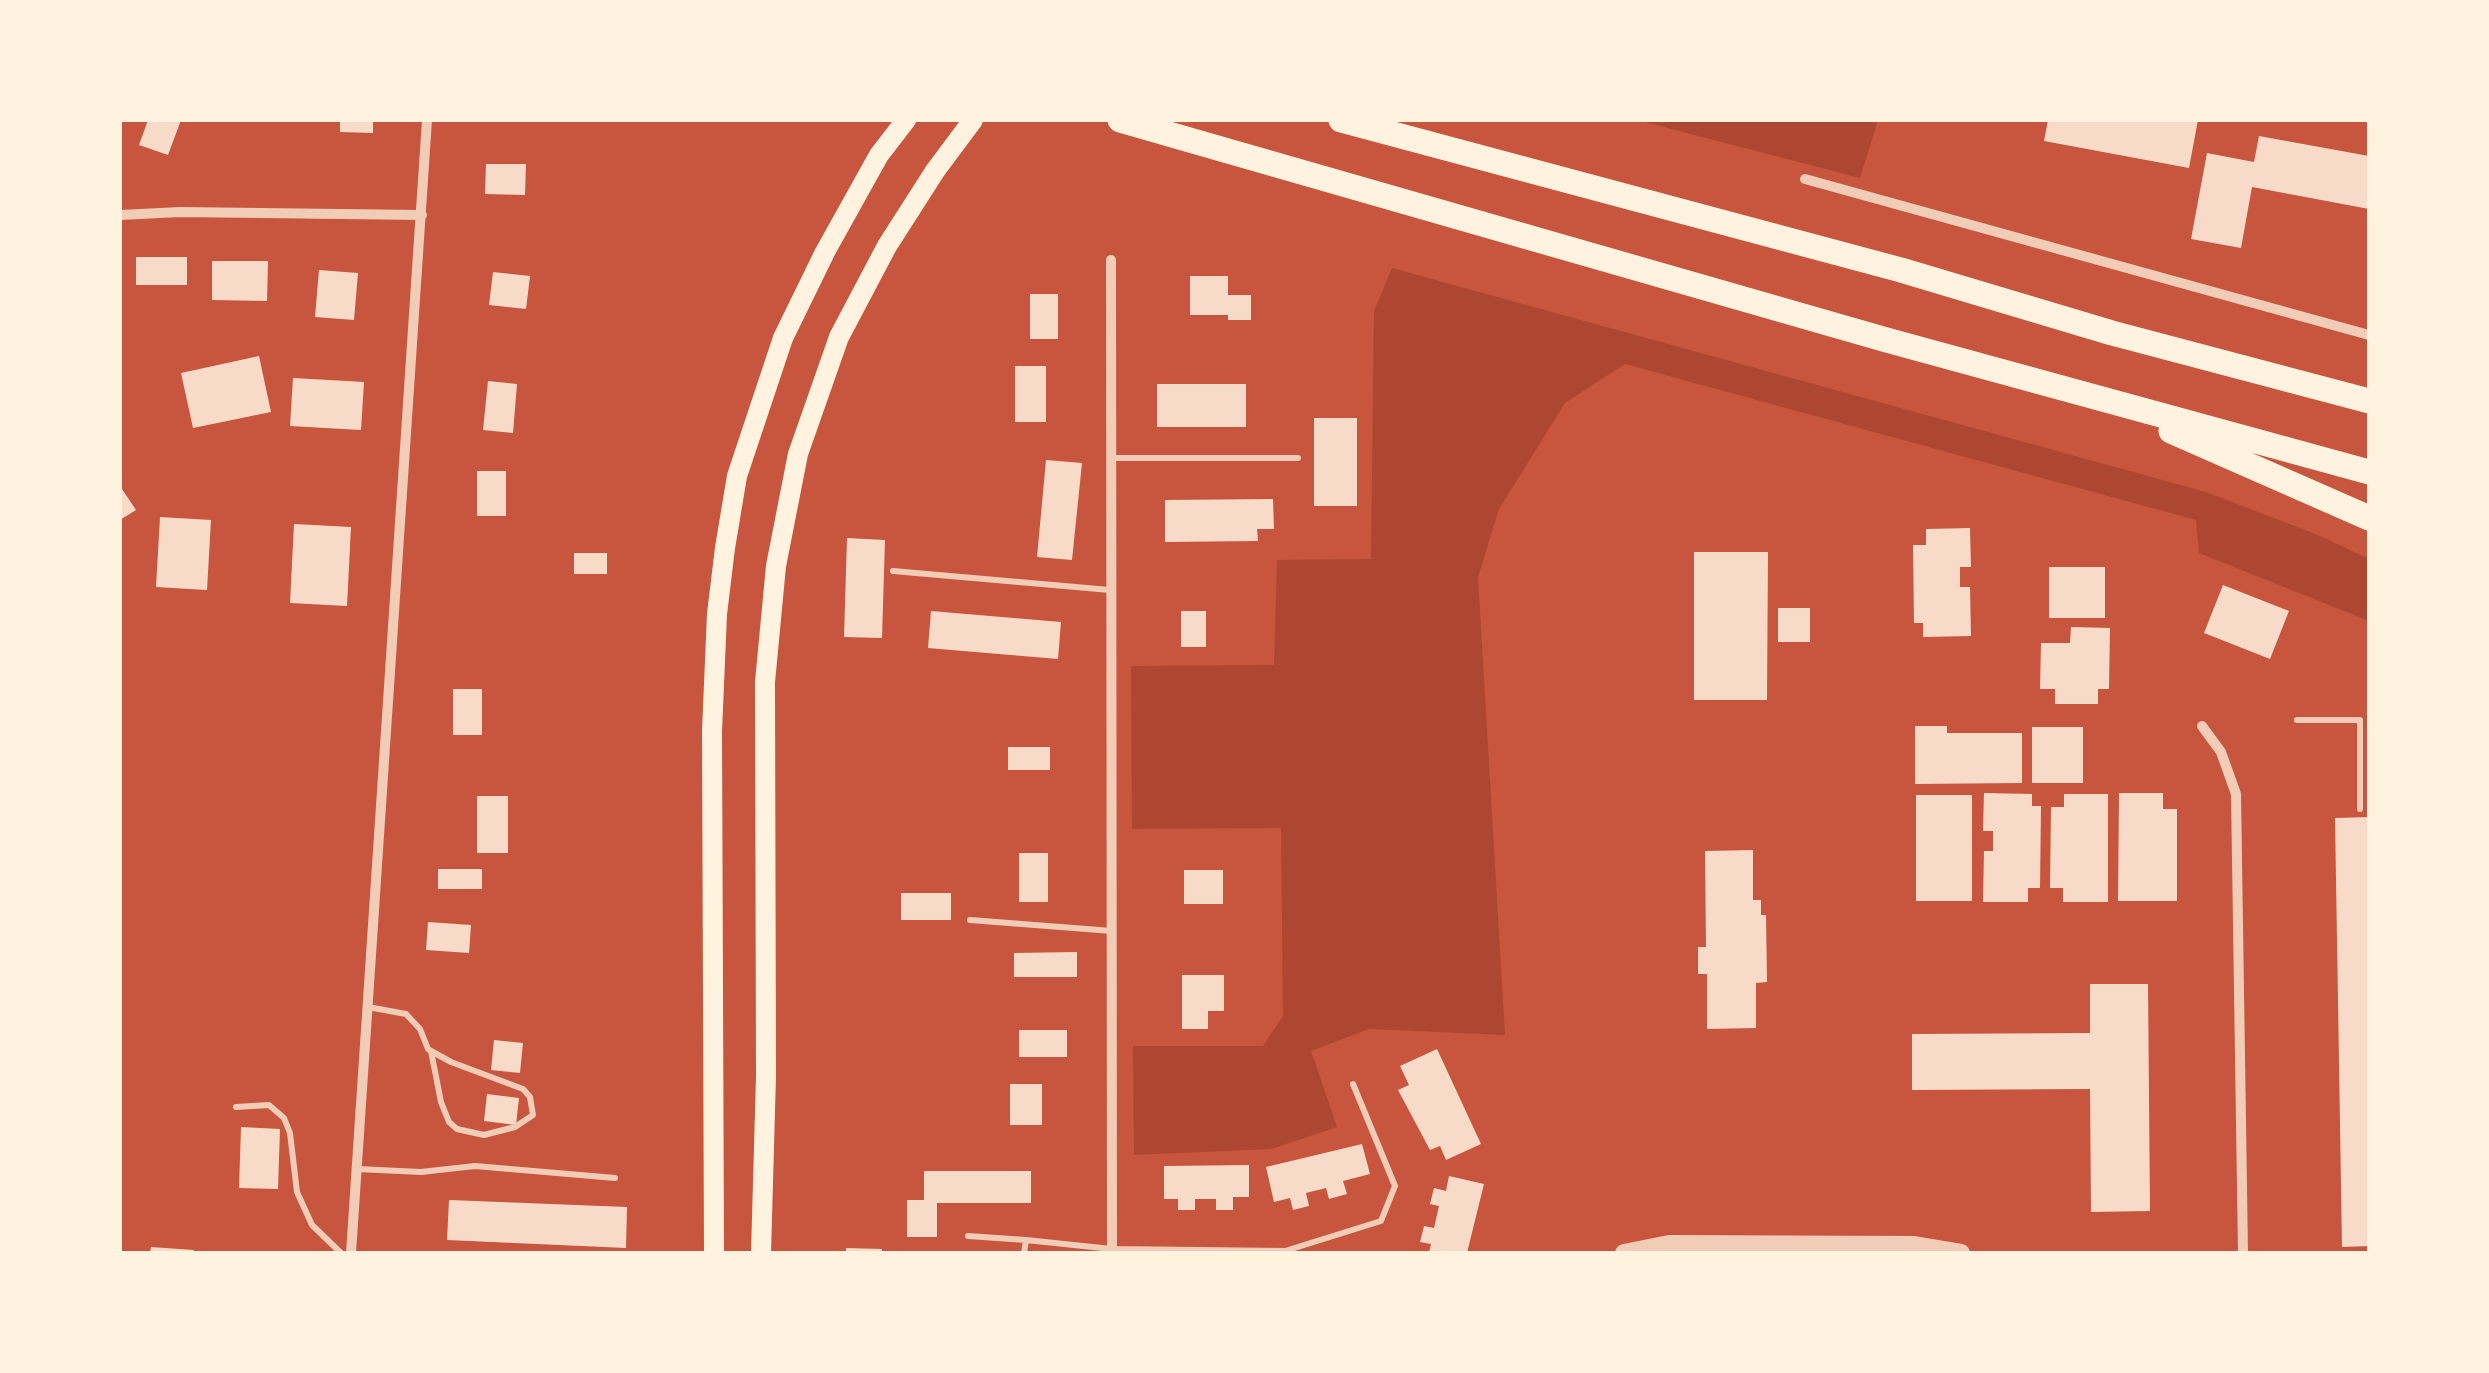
<!DOCTYPE html>
<html>
<head>
<meta charset="utf-8">
<style>
  body { margin:0 }
  #map { position:relative; width:2489px; height:1373px; overflow:hidden; background:#c8553d; font-family:"Noto Serif",serif }
  canvas { display:block }
  .frame { position:absolute; inset:0; border:122px solid #fff3e0; pointer-events:none }
</style>
</head>
<body>
<div id="map">
<canvas width="2489" height="1373"></canvas>
<div class="frame"></div>
</div>
<script>
const g = document.querySelector('canvas').getContext('2d');
g.lineJoin = 'round';
function fillPath(path, color) {
  g.fillStyle = color;
  g.fill(path, 'evenodd');
}
function toPath(rows) {
  const path = new Path2D();
  for (const r of rows) {
    path.moveTo(r[0], r[1]);
    for (let i = 2; i < r.length; i += 2) path.lineTo(r[i], r[i + 1]);
  }
  return path;
}
function trace(path, color, width, dash) {
  g.strokeStyle = color;
  g.lineWidth = width;
  g.lineCap = dash ? 'butt' : 'round';
  g.setLineDash(dash || []);
  g.stroke(path);
}
fillPath(toPath([
  [1637,120,1878,120,1860,178],
  [1392,268,2206,492,2318,535,2369,559,2369,621,2199,553,2196,520,1625,364,1565,403,1499,509,1478,577,1505,1035,1369,1029,1311,1051,1337,1127,1271,1149,1134,1155,1133,1046,1263,1046,1283,1016,1281,828,1132,829,1131,666,1274,665,1277,560,1371,559,1374,311]
]), '#ae4732');
fillPath(toPath([
  [148,120,181,120,168,155,139,145],
  [340,120,373,120,373,133,340,132],
  [2048,120,2198,120,2189,168,2044,141],
  [2259,136,2369,156,2369,209,2252,187,2241,248,2191,239,2207,153,2254,162],
  [486,164,526,164,525,195,485,194],
  [136,257,187,257,187,285,136,285],
  [212,261,268,261,267,301,212,300],
  [319,270,358,273,354,320,315,317],
  [493,272,530,276,526,309,489,305],
  [1190,276,1228,276,1228,295,1251,295,1251,320,1228,320,1228,315,1190,315],
  [1030,294,1058,294,1058,339,1030,339],
  [259,356,271,412,193,428,181,373],
  [1015,366,1046,366,1046,422,1015,422],
  [293,378,364,382,361,430,290,426],
  [488,381,517,384,513,433,483,430],
  [1157,384,1246,384,1246,427,1157,427],
  [1314,418,1357,418,1357,506,1314,506],
  [1046,460,1082,463,1072,560,1037,557],
  [477,471,506,471,506,516,477,516],
  [120,486,136,510,120,520],
  [1273,499,1274,529,1257,529,1258,541,1165,542,1165,500],
  [160,517,211,520,207,590,156,587],
  [294,524,351,527,347,606,290,603],
  [1970,528,1971,567,1960,567,1960,587,1970,587,1971,636,1923,637,1923,623,1914,623,1913,545,1926,545,1926,529],
  [847,538,885,540,882,638,844,637],
  [1694,552,1768,552,1767,700,1694,700],
  [574,553,607,553,607,574,574,574],
  [2049,567,2105,567,2105,618,2049,618],
  [2223,585,2289,611,2270,659,2204,633],
  [1778,608,1810,608,1810,642,1778,642],
  [931,611,1061,622,1058,659,928,648],
  [1181,611,1206,611,1206,647,1181,647],
  [2071,627,2110,628,2109,689,2098,689,2098,704,2055,704,2055,689,2040,689,2041,643,2070,643],
  [453,689,482,689,482,735,453,735],
  [1915,726,1947,726,1947,733,2022,733,2022,783,1915,784],
  [2032,727,2083,727,2083,783,2032,783],
  [1008,747,1050,747,1050,770,1008,770],
  [1984,793,2032,794,2032,806,2041,806,2040,888,2028,888,2028,902,1983,902,1984,851,1993,851,1993,831,1983,831],
  [2119,793,2163,793,2163,809,2177,809,2177,901,2118,901],
  [2064,794,2108,794,2108,902,2063,902,2063,888,2050,888,2051,807,2064,807],
  [1916,795,1972,795,1972,901,1916,901],
  [477,796,508,796,508,853,477,853],
  [2369,817,2369,1246,2342,1247,2335,818],
  [1753,850,1753,900,1761,900,1761,915,1766,915,1767,982,1756,983,1756,1028,1707,1029,1707,974,1698,974,1698,947,1706,947,1705,851],
  [1019,853,1048,853,1048,902,1019,902],
  [438,869,482,869,482,889,438,889],
  [1184,870,1223,870,1223,904,1184,904],
  [901,893,951,893,951,920,901,920],
  [428,922,471,925,469,953,426,950],
  [1077,952,1077,977,1014,977,1014,953],
  [1182,975,1224,975,1224,1011,1208,1011,1208,1029,1182,1029],
  [2090,984,2148,984,2150,1211,2091,1212,2090,1089,1912,1090,1912,1034,2090,1033],
  [1019,1030,1067,1030,1067,1057,1019,1057],
  [494,1040,523,1043,520,1073,491,1070],
  [1437,1049,1481,1144,1446,1160,1440,1146,1430,1150,1398,1090,1409,1085,1400,1066],
  [1010,1084,1042,1084,1042,1125,1010,1125],
  [487,1094,519,1098,516,1125,484,1121],
  [241,1127,280,1129,278,1189,239,1188],
  [1362,1144,1370,1174,1343,1181,1347,1194,1329,1199,1326,1188,1306,1193,1309,1206,1293,1210,1290,1198,1274,1202,1266,1167],
  [1249,1165,1249,1197,1233,1197,1233,1210,1216,1210,1216,1199,1195,1199,1195,1210,1178,1210,1178,1199,1164,1199,1164,1166],
  [924,1171,1031,1171,1031,1203,937,1203,937,1237,907,1237,907,1200,924,1200],
  [1449,1176,1484,1184,1467,1253,1429,1253,1431,1244,1420,1242,1424,1226,1434,1228,1439,1206,1430,1204,1434,1188,1446,1191],
  [449,1200,627,1207,626,1248,447,1240],
  [151,1247,194,1250,194,1253,150,1253],
  [846,1248,882,1249,882,1253,846,1253]
]), '#f7dbc8');
trace(toPath([
  [1111,458,1298,458],
  [893,571,1110,590],
  [2297,720,2360,720,2360,809],
  [970,920,1112,931],
  [368,1007,406,1014,420,1029,428,1049,431,1051,451,1062,523,1089,530,1097,533,1115,515,1127,484,1135,457,1129,449,1122,441,1102,431,1051],
  [236,1107,269,1105,284,1118,290,1133,297,1192,312,1225,341,1253],
  [357,1169,421,1172,475,1166,615,1178],
  [968,1236,1026,1240],
  [1024,1253,1026,1240,1112,1249,1285,1251,1381,1221,1395,1186,1353,1084]
]), '#f1ccb7', 6);
trace(toPath([
  [1805,179,2369,335],
  [120,215,180,212,422,215],
  [1111,260,1112,1253],
  [2202,726,2221,752,2236,794,2243,1253],
  [351,1253,427,120]
]), '#f1ccb7', 10);
trace(toPath([
  [1624,1253,1669,1244,1913,1245,1961,1253]
]), '#f1ccb7', 18);
trace(toPath([
  [714,1253,712,731,717,614,725,548,737,476,783,338,825,252,879,155,906,120],
  [761,1253,766,1076,765,682,776,566,798,454,839,337,887,246,935,171,973,120]
]), '#fff3e0', 20);
trace(toPath([
  [1120,120,1883,339,2369,472],
  [1341,120,1901,270,2112,333,2369,401],
  [2171,431,2369,518]
]), '#fff3e0', 25);
</script>
</body>
</html>
